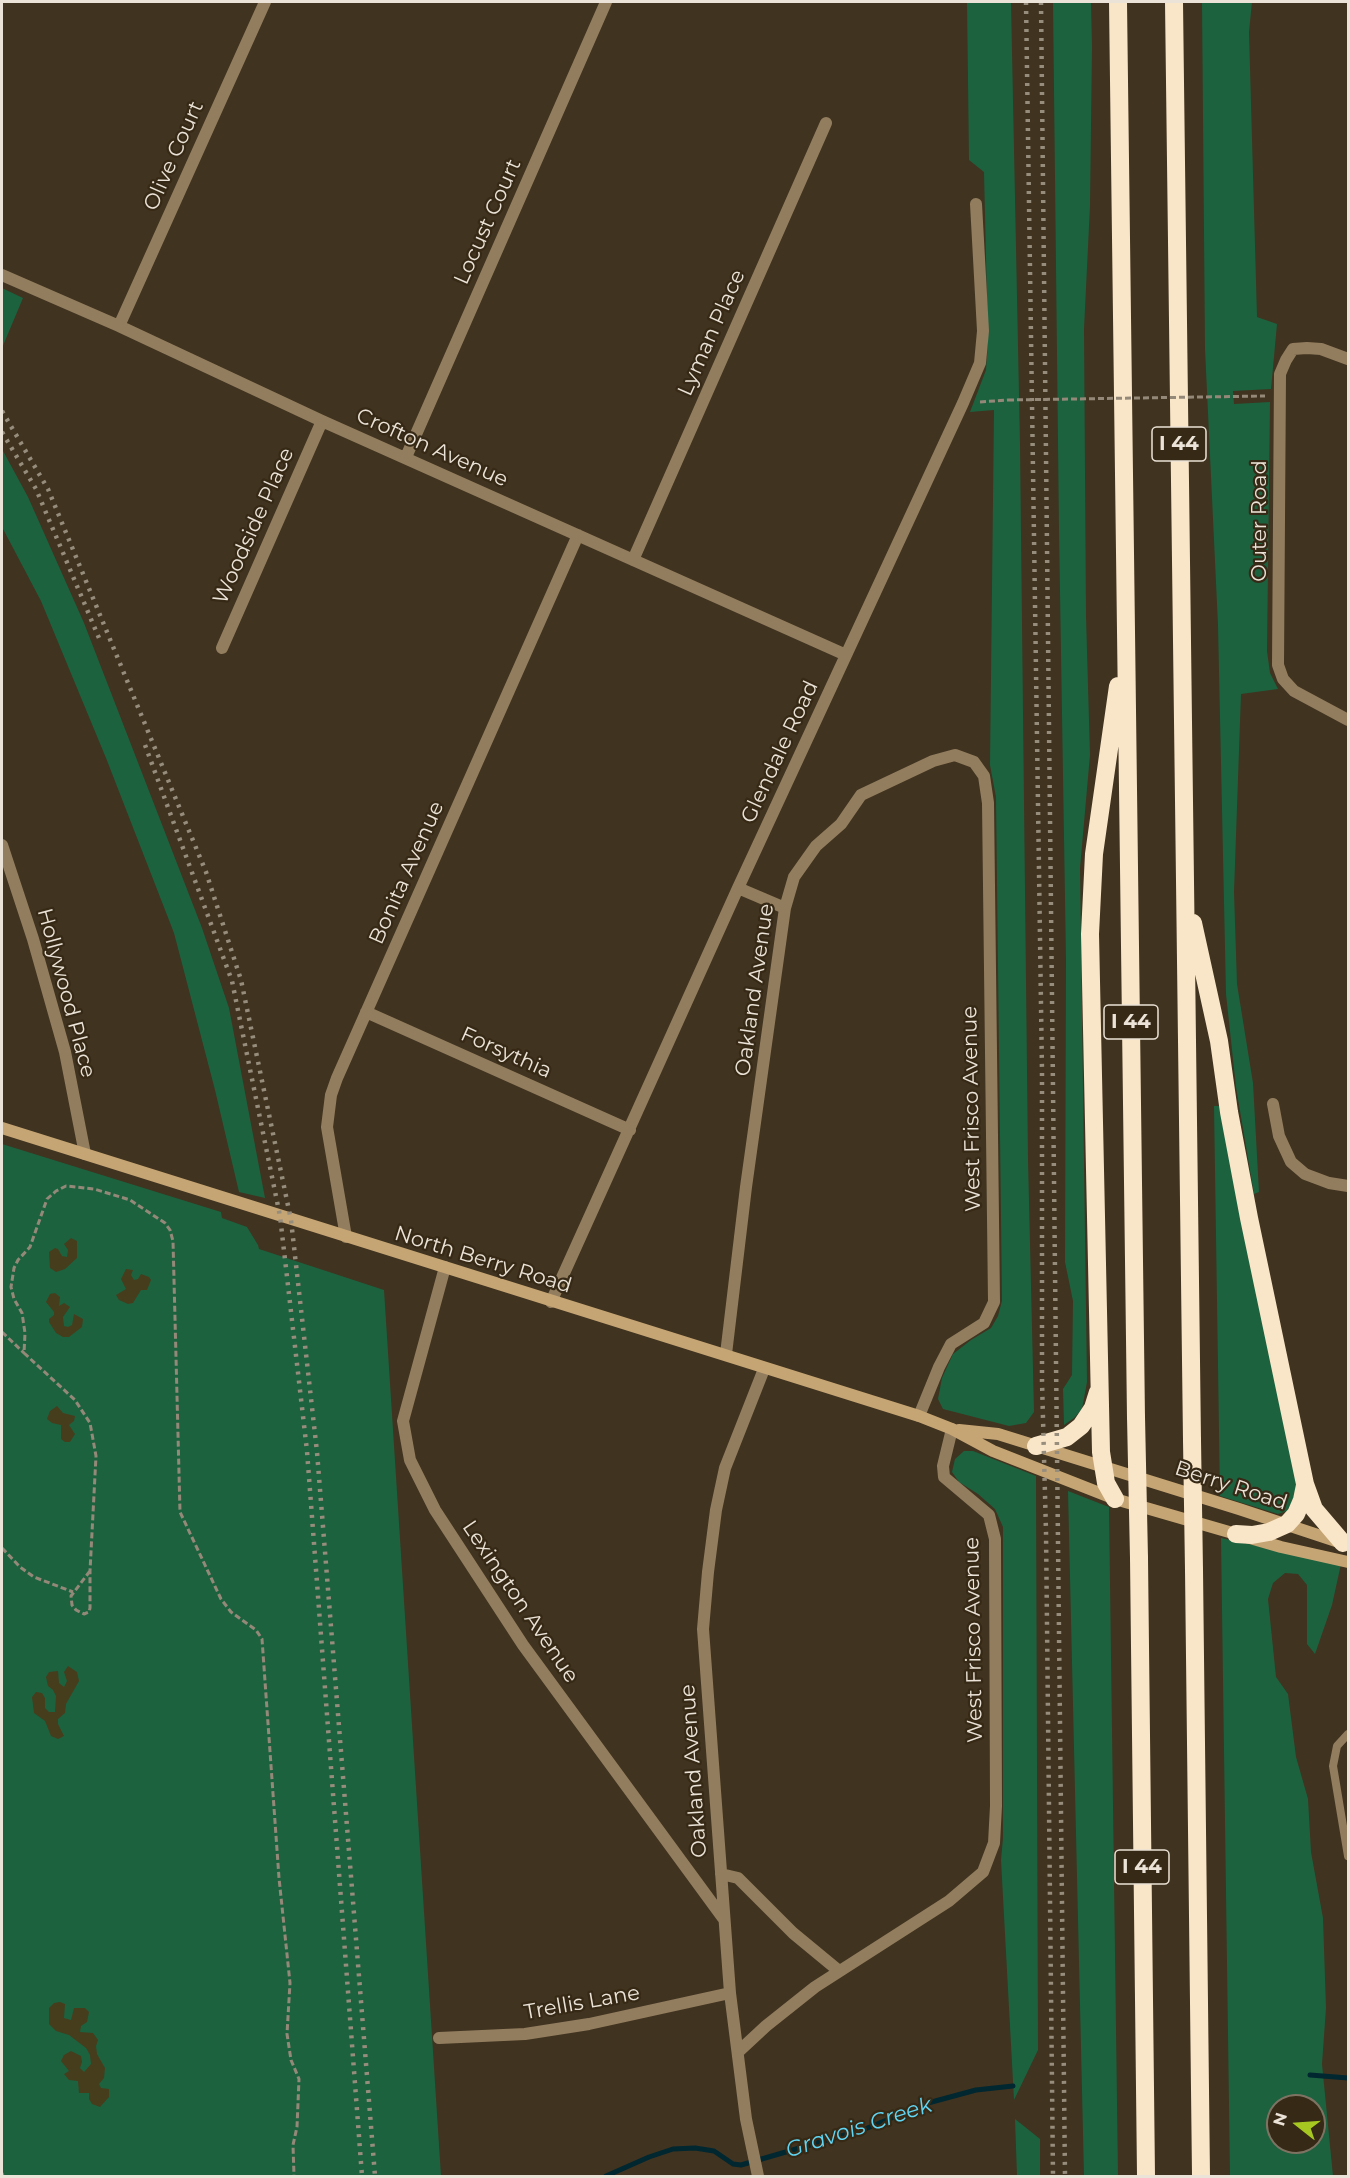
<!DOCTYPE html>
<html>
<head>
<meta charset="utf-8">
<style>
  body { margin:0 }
  #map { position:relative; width:1350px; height:2178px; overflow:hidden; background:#40331f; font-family:Montserrat,sans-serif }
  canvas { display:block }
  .frame { position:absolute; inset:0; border:3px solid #ebe3d7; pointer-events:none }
  .north { position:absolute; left:1266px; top:2094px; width:60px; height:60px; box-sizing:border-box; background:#362915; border:2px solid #7e7363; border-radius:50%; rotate:287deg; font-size:16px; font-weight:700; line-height:24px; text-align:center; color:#ebe3d7 }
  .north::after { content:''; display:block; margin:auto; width:21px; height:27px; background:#a6c821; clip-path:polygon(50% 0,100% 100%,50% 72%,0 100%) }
</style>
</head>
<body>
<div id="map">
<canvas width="1350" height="2178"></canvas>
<div class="frame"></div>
<div class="north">N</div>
</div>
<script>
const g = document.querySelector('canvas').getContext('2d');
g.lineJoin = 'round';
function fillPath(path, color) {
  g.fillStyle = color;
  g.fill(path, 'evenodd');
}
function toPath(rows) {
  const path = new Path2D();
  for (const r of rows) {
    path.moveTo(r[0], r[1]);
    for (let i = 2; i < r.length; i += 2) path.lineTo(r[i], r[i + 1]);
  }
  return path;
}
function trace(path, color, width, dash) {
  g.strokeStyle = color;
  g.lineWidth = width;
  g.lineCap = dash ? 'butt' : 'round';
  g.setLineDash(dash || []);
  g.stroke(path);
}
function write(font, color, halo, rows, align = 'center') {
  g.font = font + ' Montserrat,sans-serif';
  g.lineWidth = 4.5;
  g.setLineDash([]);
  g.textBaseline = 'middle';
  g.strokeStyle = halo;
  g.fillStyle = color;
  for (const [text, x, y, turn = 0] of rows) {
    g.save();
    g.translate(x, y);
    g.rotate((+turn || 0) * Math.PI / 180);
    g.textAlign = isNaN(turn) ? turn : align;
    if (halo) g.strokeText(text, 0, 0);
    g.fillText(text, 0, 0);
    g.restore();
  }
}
fillPath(toPath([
  [967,2,1011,2,1020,444,1028,1159,1034,1412,1026,1423,1009,1426,943,1409,938,1399,942,1378,953,1354,971,1340,991,1328,998,1316,1002,1301,996,797,990,765,994,410,970,412,986,370,988,342,984,172,969,160],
  [1053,2,1091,2,1092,47,1090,206,1084,329,1086,616,1090,755,1080,868,1087,1382,1082,1409,1074,1418,1064,1425,1063,1389,1072,1375,1073,1301,1065,1262,1066,960,1059,530],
  [1202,2,1252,2,1249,32,1257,317,1277,324,1271,389,1233,391,1234,404,1270,402,1267,651,1270,673,1278,689,1241,694,1234,892,1237,984,1253,1083,1259,1192,1254,1194,1236,1087,1226,994,1218,625,1205,349],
  [2,288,23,298,2,348],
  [2,449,28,497,84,623,202,928,229,1008,265,1198,239,1192,215,1090,174,933,106,758,41,601,2,527],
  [1214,1106,1221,1106,1296,1481,1295,1494,1291,1504,1287,1511,1278,1514,1220,1496],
  [2,1144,221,1212,222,1218,247,1227,258,1245,259,1249,384,1290,441,2176,2,2176],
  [964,1451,973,1451,1036,1476,1038,2050,1014,2100,1001,1860,1003,1838,1003,1527,995,1509,978,1494,959,1482,952,1472,955,1459],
  [1068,1491,1109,1507,1118,2176,1084,2176],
  [1221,1538,1341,1564,1332,1605,1315,1654,1307,1644,1307,1585,1298,1574,1285,1573,1273,1583,1268,1599,1276,1677,1288,1694,1296,1757,1308,1799,1311,1852,1323,1918,1326,2008,1322,2064,1333,2176,1230,2176],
  [1278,2106,1314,2106,1314,2142,1278,2142],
  [1015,2119,1040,2139,1040,2176,1017,2176]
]), '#1c623f');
fillPath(toPath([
  [71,1238,77,1241,77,1258,65,1269,56,1272,50,1268,49,1252,55,1248,58,1249,62,1256,67,1257,68,1250,64,1244],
  [126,1269,133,1270,131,1275,134,1280,138,1279,141,1274,149,1277,151,1280,147,1290,141,1290,133,1303,128,1304,119,1300,116,1295,126,1289,121,1279],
  [55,1293,60,1297,59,1306,64,1303,70,1307,63,1317,64,1326,68,1327,72,1325,74,1314,83,1319,82,1327,69,1337,63,1337,56,1333,49,1322,49,1319,54,1315,54,1312,46,1302,50,1294],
  [57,1406,63,1413,75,1416,74,1421,69,1425,75,1434,70,1442,65,1442,61,1439,61,1425,52,1423,47,1419,50,1411],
  [68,1666,77,1672,79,1681,66,1704,65,1713,58,1719,58,1724,64,1736,58,1739,51,1736,45,1721,34,1713,32,1697,36,1692,42,1693,45,1698,45,1708,49,1712,55,1712,56,1696,53,1690,48,1686,46,1677,49,1672,58,1671,59,1683,64,1687,67,1681,64,1672],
  [60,2002,65,2004,64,2018,71,2020,74,2008,85,2008,89,2012,87,2022,81,2026,80,2032,93,2033,98,2040,96,2046,97,2054,105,2068,104,2078,99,2084,101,2088,109,2089,109,2097,100,2107,92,2104,89,2099,89,2093,79,2093,78,2081,69,2080,64,2074,69,2071,61,2061,64,2055,71,2051,81,2056,82,2062,80,2068,84,2072,91,2064,90,2055,86,2048,69,2035,56,2031,49,2024,49,2008,54,2003]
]), '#463d1d');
trace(toPath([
  [1310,2075,1348,2078],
  [606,2176,649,2157,673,2149,695,2148,714,2151,733,2164,741,2165,865,2129,928,2103,976,2090,1013,2086]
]), '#012731', 5);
trace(toPath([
  [980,402,1008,400],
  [2,1332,24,1353],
  [2,1548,20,1567,34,1577,73,1592],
  [90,1571,71,1596,72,1605,76,1610,84,1614,89,1612,90,1608,90,1571,96,1456,90,1423,75,1400,24,1353,25,1333,22,1313,14,1299,11,1287,14,1268,18,1260,30,1247,47,1199,56,1191,66,1186,94,1189,130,1200,165,1223,170,1230,173,1241,180,1512,221,1599,231,1612,256,1630,262,1639,279,1878,290,1983,287,2034,291,2060,299,2079,297,2127,293,2145,294,2176],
  [2,2173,3,2176]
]), '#948979', 3, [6, 3]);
trace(toPath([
  [1348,1734,1337,1746,1333,1766,1348,1856]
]), '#927d5f', 8);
trace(toPath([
  [2,275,119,326,322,421,846,655],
  [119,326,265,2],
  [1348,359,1321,349,1307,348,1293,349,1286,360,1280,374,1278,665,1283,679,1294,691,1348,720],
  [406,457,606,2],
  [633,560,826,123],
  [222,648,322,421],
  [2,845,33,939,65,1052,85,1154],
  [738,888,785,908],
  [366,1012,630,1130],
  [1273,1104,1279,1136,1291,1162,1305,1174,1329,1183,1348,1186],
  [346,1237,327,1127,331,1095,337,1078,578,535],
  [445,1267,403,1421,410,1460,435,1510,523,1645,723,1918],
  [551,1302,738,888,963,403,980,363,983,331,976,204],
  [726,1354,746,1187,785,908,794,877,816,846,841,824,861,795,933,761,955,755,974,762,984,776,988,803,994,1302,984,1323,951,1344,939,1367,919,1416],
  [721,1874,738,1878,793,1933,839,1971],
  [439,2038,525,2034,589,2024,730,1993],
  [738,2052,766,2026,815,1987,949,1901,983,1872,994,1843,996,1806,995,1539,989,1515,944,1477,943,1466,952,1429],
  [758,2176,746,2119,730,1993,703,1629,708,1572,716,1510,725,1468,764,1369]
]), '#927d5f', 12);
trace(toPath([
  [2,1128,919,1416,952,1429,993,1451,1115,1499,1281,1547,1348,1562],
  [959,1430,998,1434,1239,1509,1342,1543]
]), '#c6a574', 12);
trace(toPath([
  [1118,2,1136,1417],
  [1174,2,1192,1440],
  [1193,923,1219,1041,1229,1112,1249,1218,1305,1484,1314,1509,1343,1543],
  [1036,1446,1067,1437,1081,1426,1093,1408,1098,1392],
  [1115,1499,1106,1483,1101,1452,1090,934,1094,854,1118,686],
  [1236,1534,1252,1535,1269,1532,1287,1524,1296,1514,1302,1500,1305,1485],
  [1139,1558,1146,2176],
  [1194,1570,1201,2176]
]), '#f9e5c8', 18);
trace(toPath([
  [1026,2,1042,1071,1042,1381,1046,1532,1053,2176],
  [1041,2,1065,2176],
  [2,411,48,489,206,872,241,980,291,1220,317,1452,375,2176],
  [2,432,36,489,99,638],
  [145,745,232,981,280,1216,307,1451,362,2176]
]), '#978d7d', 4.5, [3, 6]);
trace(toPath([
  [1008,400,1265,396]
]), '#948979', 3, [6, 3]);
trace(toPath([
  [1136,1417,1139,1558],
  [1192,1440,1194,1570]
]), '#f9e5c8', 18);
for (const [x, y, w] of [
  [1179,444,54],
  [1131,1022,54],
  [1142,1867,54]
]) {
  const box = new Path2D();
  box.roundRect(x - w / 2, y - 17, w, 34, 4.5);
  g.fillStyle = '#362915';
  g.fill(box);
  trace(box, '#ebe3d7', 1.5);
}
write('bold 20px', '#ebe3d7', null, [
  ["I 44",1179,444],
  ["I 44",1131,1022],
  ["I 44",1142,1867]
]);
write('21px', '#ebe3d7', '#362915', [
  ["Olive Court",174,156,-66],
  ["Locust Court",488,222,-66],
  ["Lyman Place",712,333,-66],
  ["Crofton Avenue",432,448,24],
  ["Outer Road",1260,521,-90],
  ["Woodside Place",254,526,-66],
  ["Glendale Road",780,752,-65],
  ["Bonita Avenue",407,873,-66],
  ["Oakland Avenue",755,990,-82],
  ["Hollywood Place",66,993,75],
  ["Forsythia",506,1053,24],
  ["West Frisco Avenue",972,1109,-91],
  ["North Berry Road",483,1260,17],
  ["Berry Road",1231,1486,18],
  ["Lexington Avenue",520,1602,56],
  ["West Frisco Avenue",974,1640,-91],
  ["Oakland Avenue",694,1771,-94],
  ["Trellis Lane",582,2003,-10]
]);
write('italic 22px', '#61d5f4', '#362915', [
  ["Gravois Creek",859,2128,-18]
]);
</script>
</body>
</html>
